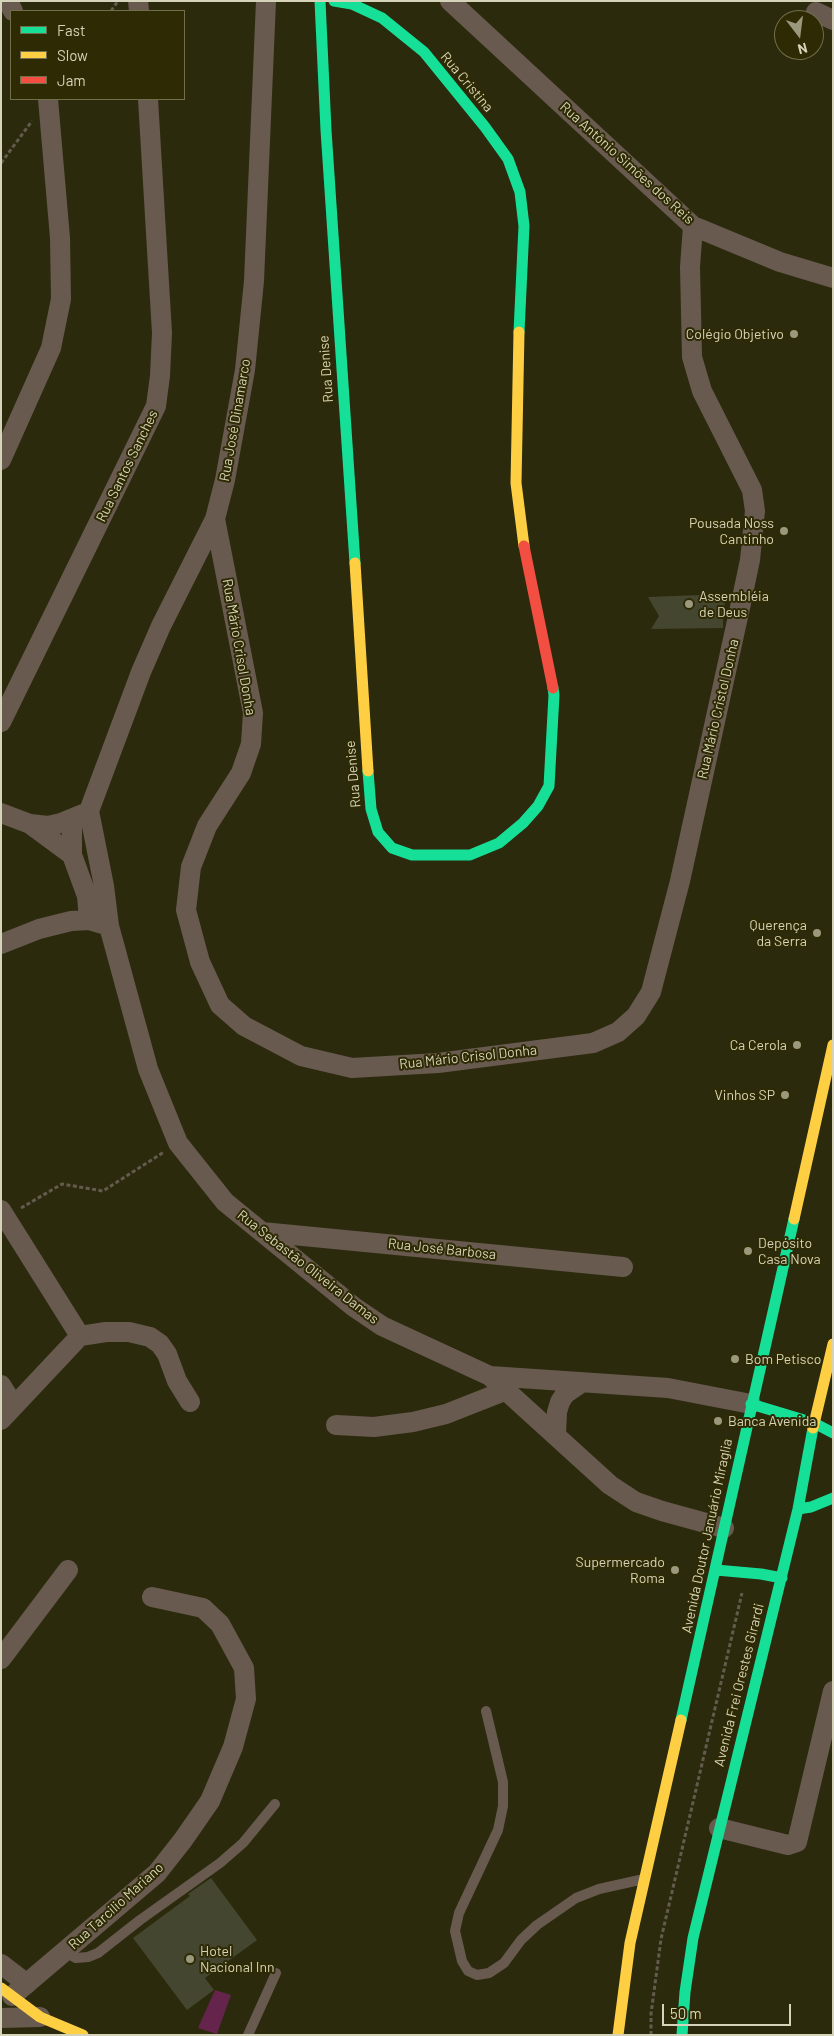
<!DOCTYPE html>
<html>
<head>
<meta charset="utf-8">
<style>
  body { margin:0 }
  #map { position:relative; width:834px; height:2036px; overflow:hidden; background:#2c2a0d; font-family:Barlow,sans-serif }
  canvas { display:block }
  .frame { position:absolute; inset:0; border:2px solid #d5d3b9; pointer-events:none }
  .legend { position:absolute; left:10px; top:10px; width:175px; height:90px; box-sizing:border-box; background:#2e2a03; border:1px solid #716e4c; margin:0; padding:6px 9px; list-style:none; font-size:15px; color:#d5d3b9 }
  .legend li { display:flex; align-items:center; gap:10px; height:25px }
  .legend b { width:25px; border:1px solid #716e4c }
  .north { position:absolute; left:774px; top:10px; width:50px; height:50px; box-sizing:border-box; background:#2e2a03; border:1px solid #716e4c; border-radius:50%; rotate:165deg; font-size:14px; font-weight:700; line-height:20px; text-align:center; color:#d5d3b9 }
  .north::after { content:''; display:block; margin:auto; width:18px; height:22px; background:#9a987d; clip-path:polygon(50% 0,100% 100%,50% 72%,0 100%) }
  .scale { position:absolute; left:662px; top:2004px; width:129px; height:22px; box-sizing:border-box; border:2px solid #d5d3b9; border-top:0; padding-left:6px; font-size:15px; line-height:18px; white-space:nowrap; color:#d5d3b9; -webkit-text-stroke:4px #2e2a03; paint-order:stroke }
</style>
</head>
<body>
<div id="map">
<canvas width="834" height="2036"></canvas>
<div class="frame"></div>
<ul class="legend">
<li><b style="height:6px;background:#16e098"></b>Fast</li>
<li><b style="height:6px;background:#ffcf43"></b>Slow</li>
<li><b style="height:6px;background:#f24e42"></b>Jam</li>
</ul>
<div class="north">N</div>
<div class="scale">50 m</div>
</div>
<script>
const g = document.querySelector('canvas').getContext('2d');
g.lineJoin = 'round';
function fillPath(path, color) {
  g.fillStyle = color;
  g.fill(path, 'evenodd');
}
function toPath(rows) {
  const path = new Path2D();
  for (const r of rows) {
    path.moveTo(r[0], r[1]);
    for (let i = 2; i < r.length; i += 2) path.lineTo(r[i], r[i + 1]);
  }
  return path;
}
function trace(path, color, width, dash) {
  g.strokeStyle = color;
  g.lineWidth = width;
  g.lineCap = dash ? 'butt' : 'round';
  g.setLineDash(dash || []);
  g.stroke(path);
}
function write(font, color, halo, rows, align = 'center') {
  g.font = font + ' Barlow,sans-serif';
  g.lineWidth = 4;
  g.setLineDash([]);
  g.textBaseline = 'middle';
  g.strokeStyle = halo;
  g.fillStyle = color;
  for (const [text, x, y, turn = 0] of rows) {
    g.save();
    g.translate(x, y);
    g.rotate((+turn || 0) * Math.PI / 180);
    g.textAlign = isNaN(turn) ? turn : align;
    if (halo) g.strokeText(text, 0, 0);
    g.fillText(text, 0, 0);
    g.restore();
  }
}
fillPath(toPath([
  [215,1990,231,1995,217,2034,198,2028]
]), '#64244b');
fillPath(toPath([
  [727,594,723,611,723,628,651,629,659,616,648,597],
  [211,1878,257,1940,205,1978,214,1990,187,2010,133,1938,190,1896,188,1894]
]), '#44462f');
trace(toPath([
  [111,11,118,1],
  [1,163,32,121],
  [21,1208,62,1184,103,1191,164,1152],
  [651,2035,651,2014,661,1939,742,1593]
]), '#645b4f', 3, [4, 2.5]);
trace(toPath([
  [486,1711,503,1782,503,1806,498,1830,459,1913,455,1931,462,1961,468,1971,477,1975,489,1973,504,1963,521,1940,537,1925,576,1898,599,1889,644,1879],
  [65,1952,76,1958,88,1957,98,1953,140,1920,220,1863,243,1843,275,1804],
  [248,2035,276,1973]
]), '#695a50', 10);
trace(toPath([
  [8,1,13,11],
  [138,1,139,11],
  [450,1,693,226,780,262,833,278],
  [816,12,833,20],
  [1,460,51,348,61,299,60,238,48,99],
  [215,519,253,713,251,744,241,773,207,826,191,867,186,910,200,962,220,1005,244,1026,301,1056,352,1068,438,1063,593,1043,618,1032,636,1016,651,992,680,881,741,603,750,560,755,511,752,490,702,391,692,357,690,267,693,226],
  [1,722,156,406,160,376,162,333,148,99],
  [89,811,104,886,109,926,148,1069,178,1143,225,1202,354,1307,382,1326,490,1376,610,1485,636,1502,662,1511,724,1528],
  [89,811,141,672,161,626,215,519,225,480,245,370,254,281,266,1],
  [1,813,30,824,48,826,61,823,83,814],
  [72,819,72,855,87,896,89,920],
  [30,824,72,855],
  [1,944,39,929,71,921,89,920,109,926],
  [1,1210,80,1336],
  [262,1232,623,1267],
  [490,1376,668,1388,751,1404],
  [1,1385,14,1406],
  [1,1420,80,1336,106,1332,129,1332,150,1337,160,1344,167,1354,177,1381,190,1402],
  [336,1425,374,1427,413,1422,446,1414,507,1390],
  [556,1435,557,1412,560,1402,565,1394,581,1383],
  [1,1659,68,1570],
  [719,1828,788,1845,797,1842,833,1691],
  [1,1964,27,1984],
  [12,1996,157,1873,183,1840,210,1801,233,1747,246,1699,244,1668,220,1624,203,1608,152,1597],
  [1,2018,40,2017]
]), '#695a50', 20);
trace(toPath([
  [320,1,326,130,355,563],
  [334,1,352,4,382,18,424,52,485,127,508,159,520,192,524,226,519,332],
  [368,771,371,809,378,832,392,848,412,855,470,855,499,843,523,823,538,806,549,786,554,695,553,688],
  [751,1404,814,1423,833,1433],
  [798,1509,811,1507,833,1498],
  [716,1570,761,1574,782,1578],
  [681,1720,794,1219],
  [682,2035,685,1992,693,1938,798,1509,813,1428]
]), '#16e098', 11);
trace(toPath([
  [519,332,516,483,524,546],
  [355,563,368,771],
  [794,1219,833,1045],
  [813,1428,833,1344],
  [1,1988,40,2017,83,2035],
  [618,2035,630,1943,681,1720]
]), '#ffcf43', 11);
trace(toPath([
  [524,546,553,688]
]), '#f24e42', 11);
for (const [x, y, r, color] of [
  [794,334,5,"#9a987d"],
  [784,531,5,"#9a987d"],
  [689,604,5,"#9a987d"],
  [817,933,5,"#9a987d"],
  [797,1045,5,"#9a987d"],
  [785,1095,5,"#9a987d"],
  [748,1251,5,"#9a987d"],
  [735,1359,5,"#9a987d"],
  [718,1421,5,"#9a987d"],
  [675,1570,5,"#9a987d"],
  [190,1959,5,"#9a987d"]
]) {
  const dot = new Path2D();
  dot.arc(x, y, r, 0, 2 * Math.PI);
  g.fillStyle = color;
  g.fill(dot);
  trace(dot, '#2e2a03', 2);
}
write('14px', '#d5d3b9', '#2e2a03', [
  ["Rua Cristina",467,82,50],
  ["Rua Antônio Simões dos Reis",627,163,42],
  ["Rua Denise",326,369,-94],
  ["Rua José Dinamarco",235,420,-80],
  ["Rua Santos Sanches",127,466,-64],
  ["Rua Mário Crisol Donha",239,647,80],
  ["Rua Mário Cristol Donha",718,709,-77],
  ["Rua Denise",353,774,-95],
  ["Rua Mário Crisol Donha",468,1057,-6],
  ["Rua José Barbosa",442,1249,6],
  ["Rua Sebastão Oliveira Damas",308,1267,38],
  ["Avenida Doutor Januário Miraglia",707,1536,-78],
  ["Avenida Frei Orestes Girardi",739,1685,-76],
  ["Rua Tarcilio Mariano",116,1906,-42]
]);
write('14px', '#d5d3b9', '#2e2a03', [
  ["Colégio Objetivo",784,334],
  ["Pousada Noss",774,523],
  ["Cantinho",774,539],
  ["Assembléia",699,596,"left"],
  ["de Deus",699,612,"left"],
  ["Querença",807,925],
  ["da Serra",807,941],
  ["Ca Cerola",787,1045],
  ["Vinhos SP",775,1095],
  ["Depósito",758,1243,"left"],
  ["Casa Nova",758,1259,"left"],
  ["Bom Petisco",745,1359,"left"],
  ["Banca Avenida",728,1421,"left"],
  ["Supermercado",665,1562],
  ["Roma",665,1578],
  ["Hotel",200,1951,"left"],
  ["Nacional Inn",200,1967,"left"]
], 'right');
</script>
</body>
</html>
